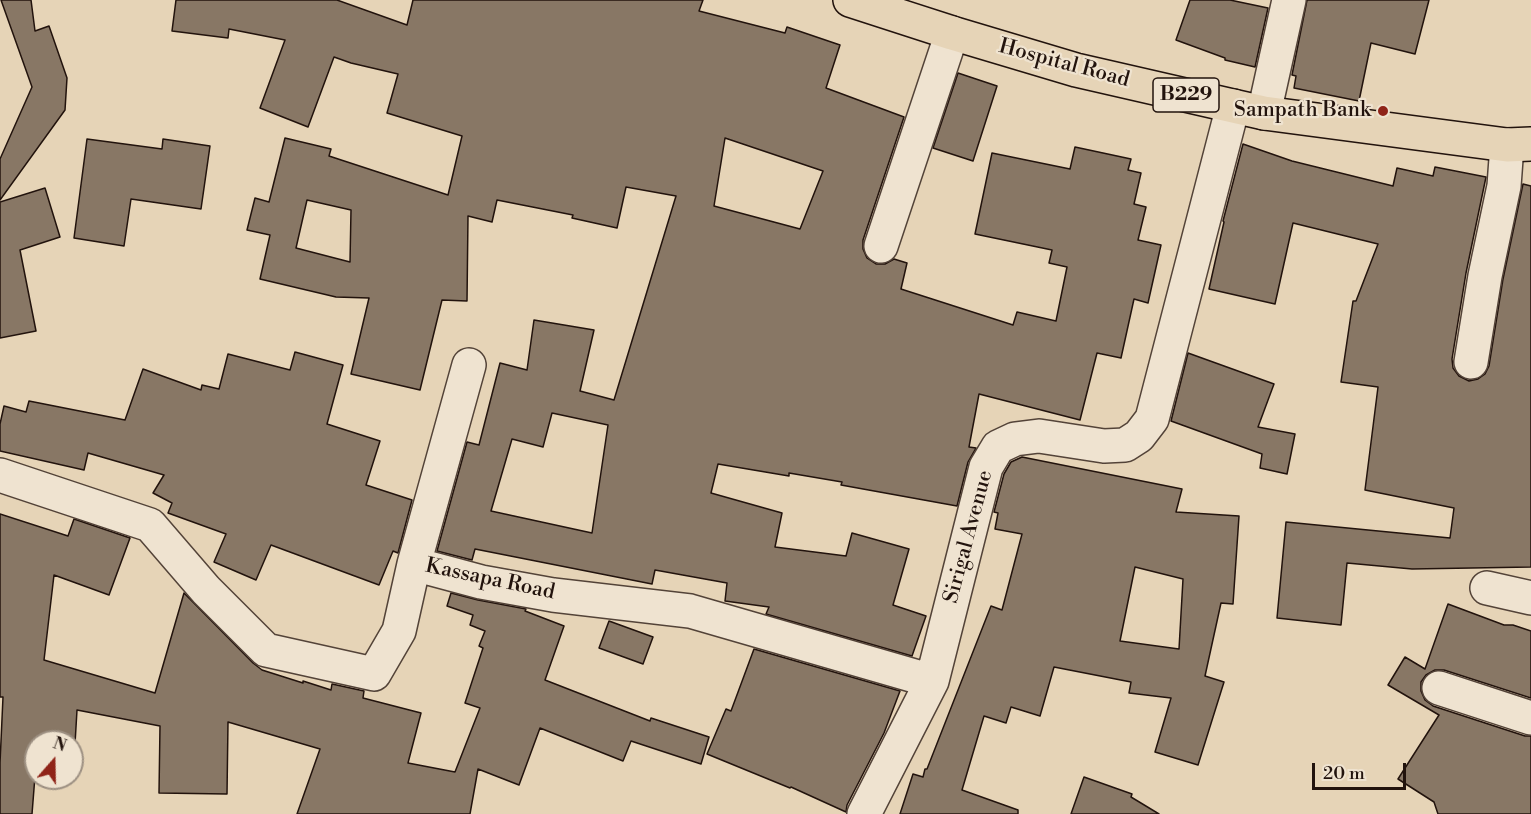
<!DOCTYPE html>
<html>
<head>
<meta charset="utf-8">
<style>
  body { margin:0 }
  #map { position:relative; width:1531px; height:814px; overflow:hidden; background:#e6d4b7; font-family:"Libre Bodoni",serif }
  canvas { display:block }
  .north { position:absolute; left:24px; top:730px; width:60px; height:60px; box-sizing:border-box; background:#efe3d0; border:2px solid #9d9082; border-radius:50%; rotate:20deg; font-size:16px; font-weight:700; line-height:24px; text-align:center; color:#22130d }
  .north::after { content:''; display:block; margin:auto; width:21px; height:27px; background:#8f2418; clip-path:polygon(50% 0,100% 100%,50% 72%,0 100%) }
  .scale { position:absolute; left:1312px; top:763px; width:94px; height:27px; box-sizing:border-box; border:3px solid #22130d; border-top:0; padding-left:8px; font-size:18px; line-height:21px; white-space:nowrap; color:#22130d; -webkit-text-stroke:4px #efe3d0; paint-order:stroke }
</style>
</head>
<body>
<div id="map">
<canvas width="1531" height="814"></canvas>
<div class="north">N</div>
<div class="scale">20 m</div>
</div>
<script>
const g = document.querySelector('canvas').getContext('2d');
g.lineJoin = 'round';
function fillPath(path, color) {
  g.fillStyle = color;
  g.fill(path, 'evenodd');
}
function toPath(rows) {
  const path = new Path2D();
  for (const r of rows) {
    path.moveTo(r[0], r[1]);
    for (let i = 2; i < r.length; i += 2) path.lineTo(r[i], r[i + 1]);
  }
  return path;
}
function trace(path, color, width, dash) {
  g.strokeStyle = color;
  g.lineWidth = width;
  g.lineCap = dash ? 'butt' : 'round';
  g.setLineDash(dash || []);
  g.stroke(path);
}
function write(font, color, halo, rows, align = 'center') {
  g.font = font + ' "Libre Bodoni",serif';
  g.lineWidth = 4.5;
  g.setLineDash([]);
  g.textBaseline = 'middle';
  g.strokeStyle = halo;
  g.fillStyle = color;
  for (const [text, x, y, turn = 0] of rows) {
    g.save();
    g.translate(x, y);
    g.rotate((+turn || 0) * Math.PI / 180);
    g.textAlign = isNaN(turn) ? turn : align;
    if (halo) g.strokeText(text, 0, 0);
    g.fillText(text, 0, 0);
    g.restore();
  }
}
const building = toPath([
  [1,0,31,0,35,31,49,26,67,78,65,110,0,200,0,159,32,87,1,0],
  [176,0,337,0,407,25,413,0,703,0,699,11,785,33,787,27,840,45,826,88,904,117,863,240,863,249,867,258,876,264,885,264,894,259,907,263,901,289,1013,325,1017,312,1056,321,1067,267,1049,263,1052,250,975,234,992,153,1070,169,1075,147,1131,159,1128,170,1141,173,1134,204,1146,207,1138,240,1161,245,1148,303,1134,299,1121,358,1097,353,1080,420,979,394,969,447,976,448,968,462,957,506,841,485,842,482,789,473,789,476,718,464,711,493,782,513,775,547,846,556,852,533,909,549,893,605,926,616,912,656,766,614,769,607,725,601,727,583,655,570,652,584,475,549,472,560,437,551,467,442,479,445,500,363,527,370,534,320,594,330,580,391,614,400,676,196,626,187,617,228,572,218,573,215,497,200,492,222,468,216,467,301,442,300,420,390,351,374,369,298,336,297,260,279,270,235,247,230,255,198,269,202,285,138,331,149,329,156,448,195,462,136,387,113,398,74,351,63,334,57,308,127,260,108,285,40,229,29,228,38,172,31,176,0],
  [725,138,823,171,800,229,714,206,725,138],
  [307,200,351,210,350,262,296,248,307,200],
  [552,413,608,425,592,533,491,511,512,439,543,447,552,413],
  [1190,0,1230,0,1268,8,1255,67,1225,60,1225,58,1176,40,1190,0],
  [1307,0,1429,0,1415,54,1371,43,1359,101,1294,88,1296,76,1292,75,1307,0],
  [958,73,997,86,973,161,933,148,958,73],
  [87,139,162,149,163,139,210,146,201,209,131,199,124,246,74,238,87,139],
  [1243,144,1292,161,1393,186,1397,168,1433,176,1435,167,1486,177,1466,273,1452,359,1453,368,1459,376,1469,381,1478,379,1485,374,1489,366,1503,279,1523,184,1531,186,1531,567,1412,569,1347,563,1341,625,1277,618,1286,522,1450,538,1454,508,1365,490,1378,387,1341,382,1353,301,1356,301,1378,244,1293,223,1275,304,1209,289,1224,222,1223,221,1243,144],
  [45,188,60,237,20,250,36,331,0,338,0,202,45,188],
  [295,352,343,365,327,424,380,441,366,485,412,500,398,553,393,551,379,585,271,545,256,580,214,562,226,534,168,513,172,503,153,493,164,475,88,453,84,470,0,451,0,424,4,406,26,412,29,401,125,420,143,369,201,390,202,385,219,389,228,354,290,370,295,352],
  [1188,353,1274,384,1258,427,1295,434,1287,474,1260,468,1262,454,1171,421,1188,353],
  [1022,457,1182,489,1176,512,1239,516,1233,604,1221,603,1205,676,1224,682,1198,765,1155,752,1171,698,1129,693,1131,682,1054,667,1040,716,1011,707,1006,723,984,716,962,790,1018,810,1018,814,900,814,913,774,923,777,925,769,927,769,991,606,1002,610,1022,534,995,529,998,513,994,512,1004,474,1011,462,1022,457],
  [1135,567,1183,579,1179,649,1120,641,1135,567],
  [0,514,68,536,74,519,130,538,109,595,54,575,44,660,155,693,184,593,253,663,262,670,303,683,303,681,331,690,332,684,364,691,363,698,421,713,408,763,455,772,480,708,465,703,483,648,479,646,485,631,470,625,473,615,447,606,451,593,478,600,526,609,525,611,564,626,545,680,650,721,651,718,709,737,701,764,631,741,623,761,540,728,519,785,478,769,470,814,297,814,320,749,228,722,227,794,159,793,160,726,77,710,73,778,68,778,72,778,72,742,36,742,36,776,35,776,32,814,0,814,0,763,3,697,0,697,0,514],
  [1448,604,1504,625,1513,625,1531,631,1531,698,1444,670,1435,670,1426,675,1421,682,1421,691,1425,700,1433,706,1525,736,1531,736,1531,814,1438,814,1434,802,1398,779,1439,715,1388,685,1405,657,1425,669,1448,604],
  [609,621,653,637,643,664,599,648,609,621],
  [754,649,900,691,884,733,847,805,846,812,791,787,790,788,707,754,726,709,731,711,754,649],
  [1084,777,1132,794,1131,797,1159,814,1071,814,1084,777]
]);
fillPath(building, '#887765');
trace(building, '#22130d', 1.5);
const minor = toPath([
  [1264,113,1289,0],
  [881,246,952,33],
  [1471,362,1485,276,1504,186,1507,145],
  [0,475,150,525,206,590,266,650,374,674,399,631,414,564,481,582,553,595,690,611,932,681],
  [414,564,469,365],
  [1487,588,1531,598],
  [1439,688,1531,718],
  [864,814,932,681,986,467,998,447,1015,439,1039,436,1104,446,1125,445,1139,436,1152,419,1233,106]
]);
const major = toPath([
  [850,0,952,33,1076,70,1233,106,1264,113,1507,145,1531,144]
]);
trace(minor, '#534338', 36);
trace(major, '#22130d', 36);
trace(minor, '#efe3d0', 33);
trace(major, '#e6d4b7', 33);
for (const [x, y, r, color] of [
  [1383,111,6,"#8f2418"]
]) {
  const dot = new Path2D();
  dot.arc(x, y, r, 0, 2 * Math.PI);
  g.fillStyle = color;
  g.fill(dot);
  trace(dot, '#efe3d0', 2);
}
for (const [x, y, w] of [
  [1186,95,66]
]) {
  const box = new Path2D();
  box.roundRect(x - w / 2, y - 17, w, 34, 4.5);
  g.fillStyle = '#efe3d0';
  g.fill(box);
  trace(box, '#22130d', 1.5);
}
write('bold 20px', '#22130d', null, [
  ["B229",1186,95]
]);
write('21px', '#22130d', '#efe3d0', [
  ["Hospital Road",1064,64,15],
  ["Sirigal Avenue",969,537,-75],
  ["Kassapa Road",490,580,12]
]);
write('21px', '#22130d', '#efe3d0', [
  ["Sampath Bank",1371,111]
], 'right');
</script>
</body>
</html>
